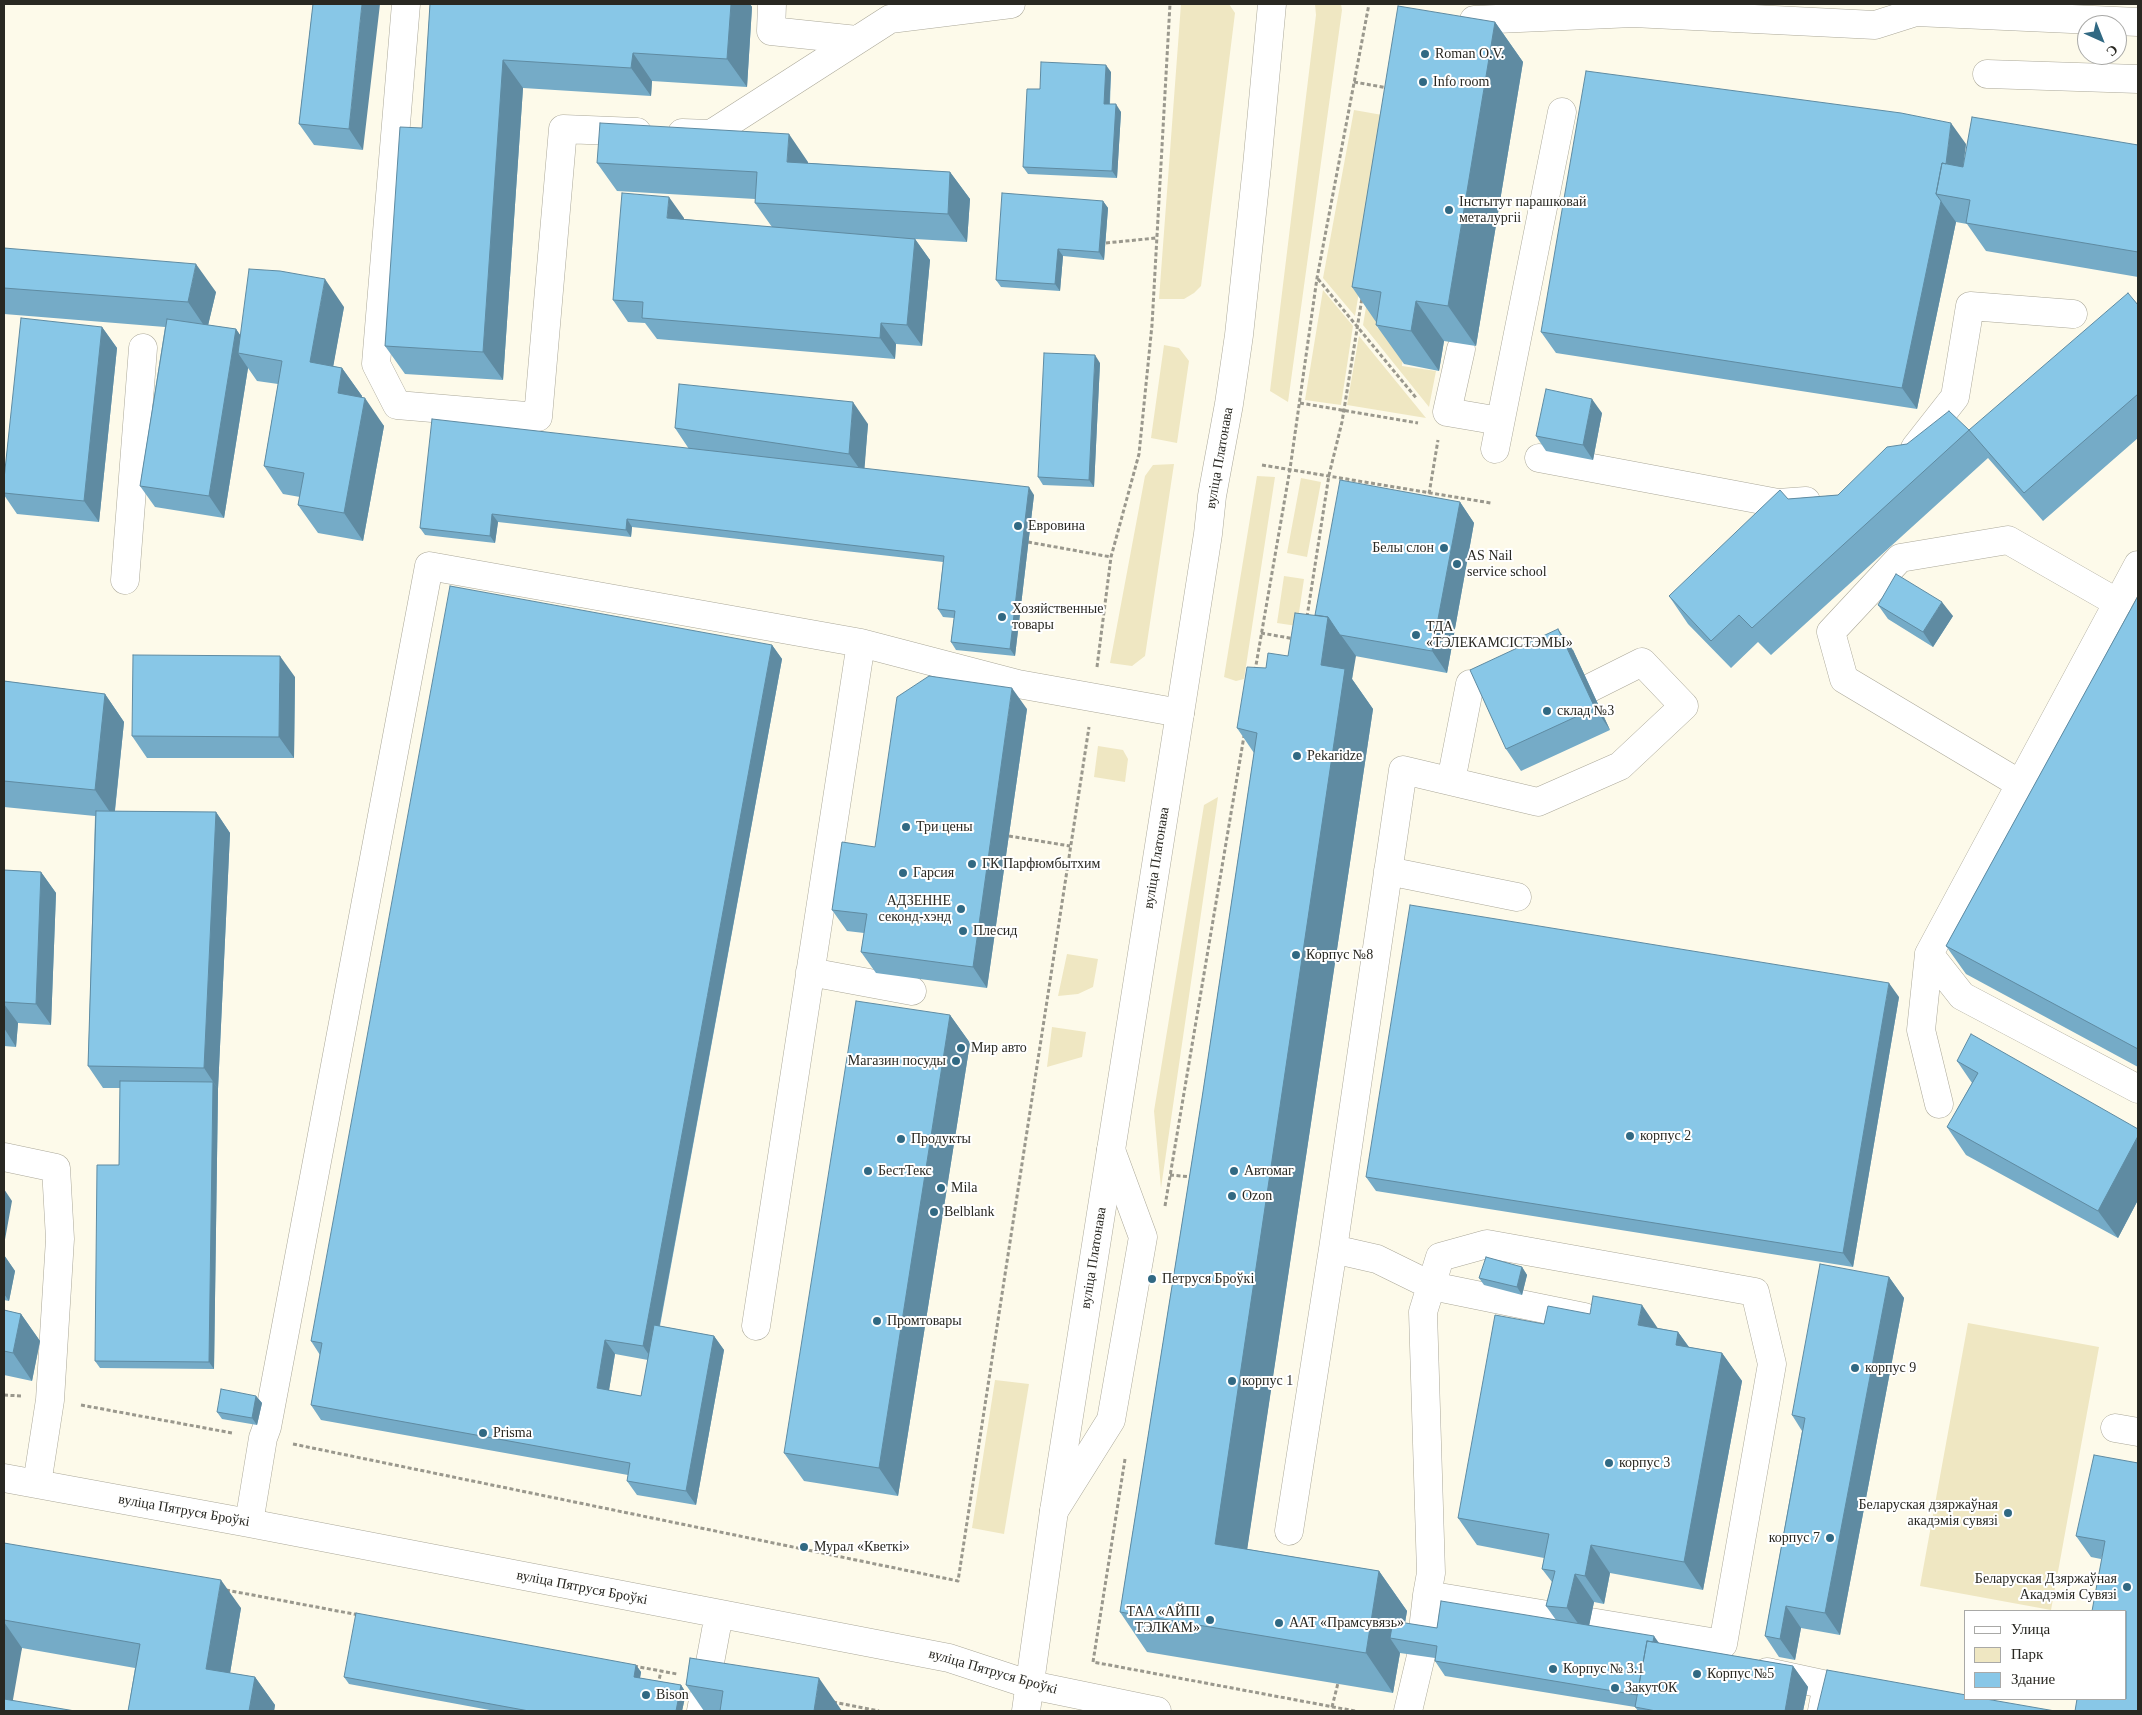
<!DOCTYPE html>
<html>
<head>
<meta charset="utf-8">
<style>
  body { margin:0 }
  #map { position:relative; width:2142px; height:1715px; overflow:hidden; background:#fdfaea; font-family:"Times New Roman",serif }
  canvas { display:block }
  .frame { position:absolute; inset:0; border:5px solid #292822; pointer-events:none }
  .legend { position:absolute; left:1964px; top:1610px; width:162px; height:90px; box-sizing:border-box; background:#fff; border:1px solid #a9a9a7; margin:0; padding:6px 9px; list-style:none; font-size:15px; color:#292822 }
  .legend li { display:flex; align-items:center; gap:10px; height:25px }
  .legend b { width:25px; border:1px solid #a9a9a7 }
  .north { position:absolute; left:2077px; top:15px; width:50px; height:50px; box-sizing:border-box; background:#fff; border:1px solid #a9a9a7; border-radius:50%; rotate:136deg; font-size:14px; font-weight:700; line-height:20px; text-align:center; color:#292822 }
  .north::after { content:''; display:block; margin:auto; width:18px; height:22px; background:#316983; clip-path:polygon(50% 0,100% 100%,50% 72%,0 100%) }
</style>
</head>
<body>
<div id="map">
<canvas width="2142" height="1715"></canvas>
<div class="frame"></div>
<ul class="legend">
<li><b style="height:6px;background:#fff"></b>Улица</li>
<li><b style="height:14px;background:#efe7c2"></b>Парк</li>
<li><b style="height:14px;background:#88c7e7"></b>Здание</li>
</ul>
<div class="north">С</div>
</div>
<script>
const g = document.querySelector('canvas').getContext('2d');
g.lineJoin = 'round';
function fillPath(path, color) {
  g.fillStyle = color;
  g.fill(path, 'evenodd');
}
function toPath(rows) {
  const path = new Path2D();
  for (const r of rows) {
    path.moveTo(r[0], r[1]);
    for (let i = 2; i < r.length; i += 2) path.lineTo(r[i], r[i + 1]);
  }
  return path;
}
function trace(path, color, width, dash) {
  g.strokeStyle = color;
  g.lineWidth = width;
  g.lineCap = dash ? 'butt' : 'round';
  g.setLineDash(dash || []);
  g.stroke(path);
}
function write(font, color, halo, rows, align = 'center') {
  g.font = font + ' "Times New Roman",serif';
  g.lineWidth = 4;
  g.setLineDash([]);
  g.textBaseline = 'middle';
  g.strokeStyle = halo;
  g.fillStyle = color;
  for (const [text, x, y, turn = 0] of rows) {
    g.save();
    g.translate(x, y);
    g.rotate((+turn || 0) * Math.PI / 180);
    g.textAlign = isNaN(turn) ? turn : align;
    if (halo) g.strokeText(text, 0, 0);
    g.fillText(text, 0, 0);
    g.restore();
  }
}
fillPath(toPath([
  [1181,4,1229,4,1235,13,1201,286,1194,293,1184,299,1159,299],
  [1315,4,1341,4,1342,10,1288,402,1270,391,1316,15],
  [1354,110,1388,116,1355,316,1323,278],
  [1397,123,1409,126,1377,328,1405,334,1402,366,1436,371,1429,407,1363,325],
  [1323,290,1353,326,1341,405,1305,400],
  [1359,336,1426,418,1347,405],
  [1164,345,1179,348,1189,361,1177,443,1151,438],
  [1174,464,1145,656,1132,666,1110,663,1145,476,1153,465],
  [1257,476,1275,477,1244,679,1236,681,1224,677],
  [1301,478,1321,482,1307,557,1287,553],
  [1284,576,1304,579,1297,626,1277,623],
  [1098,746,1123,750,1128,759,1125,782,1094,777],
  [1218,797,1161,1188,1154,1111,1204,805],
  [1067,954,1098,959,1093,987,1078,994,1058,996],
  [1052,1027,1086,1032,1082,1057,1047,1067],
  [1968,1323,2099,1347,2051,1610,1920,1586],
  [995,1380,1029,1384,1004,1534,972,1528]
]), '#efe7c2');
const minor = toPath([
  [406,4,376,364,397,405,538,417,563,129,637,132],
  [772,4,771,31,857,40],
  [1474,20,1633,13,1875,25,1916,12,2138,22],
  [1987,74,2138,79],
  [682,133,711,134,890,19,1011,4],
  [1461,349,1447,412,1500,421],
  [1915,448,1955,397,1970,306,2073,314],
  [1495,449,1562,112],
  [1539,458,1778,503,1806,501],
  [2138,565,1929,954,1962,996,2138,1089],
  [125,580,143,348],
  [1451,781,1470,684],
  [2020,784,1844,679,1831,632,1900,558,2008,540,2118,603],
  [1388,871,1517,897],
  [1929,954,1921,1030,1939,1104],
  [810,972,912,991],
  [4,1157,56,1168,60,1239,50,1400,37,1484],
  [1333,1249,1403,770,1538,802,1620,766,1684,706,1642,662,1590,688],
  [756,1326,861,643],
  [2115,1428,2138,1432],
  [4,1478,249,1523,949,1658,1031,1685,1157,1711],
  [1054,1511,1111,1420,1143,1237,1111,1150],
  [249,1523,263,1438,267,1427,429,566,861,643,1018,684,1180,713],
  [1289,1531,1333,1249,1377,1259,1432,1286,1584,1317],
  [1422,1638,1427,1595,1431,1573,1423,1312,1440,1257,1487,1244,1755,1292,1772,1364,1723,1644,1427,1595],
  [1767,1672,1827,1685,1822,1711],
  [701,1711,719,1614],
  [1408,1711,1421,1656]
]);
const major = toPath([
  [1026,1711,1054,1511,1180,713,1208,534,1212,496,1229,404,1239,335,1257,166,1272,4]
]);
trace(minor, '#aba899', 29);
trace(major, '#aba899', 29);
trace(toPath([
  [1354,82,1388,88],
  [1106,243,1156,238],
  [1318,279,1417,399],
  [1300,403,1418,423],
  [1262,465,1491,503],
  [1428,500,1438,440],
  [1028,542,1111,557],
  [1307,617,1329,475,1342,422,1362,298],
  [1261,633,1295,639],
  [1097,667,1111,557,1139,454,1152,325,1170,4],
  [1255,671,1290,469,1317,278,1369,4],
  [1009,836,1070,846],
  [1170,1175,1192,1177],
  [1165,1206,1244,736],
  [4,1395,21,1396],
  [81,1405,232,1433],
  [293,1444,958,1581,1089,727],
  [1125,1459,1093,1662,1355,1711],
  [226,1590,359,1615],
  [634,1666,677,1674],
  [658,1685,661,1671],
  [833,1702,879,1711],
  [1332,1707,1338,1683]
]), '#9a988d', 3, [4, 2.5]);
trace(minor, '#fff', 28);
trace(major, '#fff', 28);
fillPath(toPath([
  [313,4,363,150,314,145,299,124],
  [430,4,750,4,752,7,747,87,652,81,651,96,523,88,503,380,405,374,385,346,422,128],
  [1495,22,1523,62,1476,346,1444,341,1439,371,1404,364,1376,325,1376,322,1352,287],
  [1111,72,1110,104,1121,112,1117,178,1028,174,1023,167,1040,89],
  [1966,144,1963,167,2138,145,2138,277,1986,251,1967,224,1956,222,1917,409,1556,353,1541,332],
  [808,162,808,163,950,172,970,199,967,242,915,239,930,260,922,346,896,344,895,359,657,339,645,323,628,322,613,300,684,218,684,219,772,227,755,203,755,199,617,191,597,163],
  [1103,201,1108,208,1104,260,1063,256,1060,291,1001,287,996,280],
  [4,248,216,292,208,325,236,329,240,335,344,307,333,366,342,368,362,396,361,398,384,426,363,541,318,533,298,505,300,497,283,494,264,466,278,384,257,381,248,368,224,518,155,507,140,486,165,327,4,314],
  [2138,305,2138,438,2043,521,1988,458,1969,430],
  [102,327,117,348,99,522,17,514,4,495,4,479],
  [1100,363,1094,487,1043,485,1038,477],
  [1602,413,1593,460,1546,451,1536,436],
  [868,424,864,469,1034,495,1015,656,956,650,951,642,954,618,943,617,938,609,943,562,632,527,631,537,498,522,495,543,425,535,420,528,689,449,675,428],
  [1969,430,1988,458,1771,655,1758,642,1731,668,1688,624,1669,596,1788,499,1838,495,1907,444],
  [1460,502,1474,523,1447,673,1355,656,1352,679,1373,709,1247,1549,1379,1571,1407,1611,1405,1623,1437,1628,1556,1620,1546,1606,1552,1582,1542,1569,1544,1558,1477,1545,1458,1518,1544,1324,1658,1328,1678,1332,1689,1347,1722,1353,1742,1381,1703,1590,1610,1573,1604,1604,1594,1602,1589,1625,1659,1643,1793,1666,1808,1687,1803,1711,1638,1711,1635,1707,1445,1676,1435,1661,1435,1658,1400,1653,1393,1693,1147,1652,1120,1612,1202,1098,1254,753,1237,728,1266,668,1288,656,1315,615],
  [2138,596,2138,1067,1966,974,1946,946],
  [1878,605,1953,616,1933,647,1888,619],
  [772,645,782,659,660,1326,714,1336,724,1350,696,1505,637,1495,627,1481,628,1475,321,1420,311,1405,320,1355,311,1341],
  [615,1354,648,1360,641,1396,609,1390],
  [1573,650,1610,730,1521,771,1506,749],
  [295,677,294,758,147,758,132,736],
  [4,681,105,694,124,722,115,811,216,812,230,833,218,1089,214,1369,100,1368,95,1361,119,1165,120,1088,103,1088,88,1066,95,816,4,807],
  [1027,709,987,988,876,973,861,952,864,933,847,931,832,910,875,847],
  [4,870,41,872,56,893,51,1025,18,1023,16,1047,4,1046],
  [1899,997,1853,1267,1376,1191,1366,1177],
  [950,1015,970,1043,898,1496,804,1481,784,1453],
  [1957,1061,2138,1129,2138,1200,2118,1238,1966,1155,1947,1127,1972,1083],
  [4,1255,15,1271,9,1301,4,1300],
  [1522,1267,1527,1275,1522,1295,1484,1285,1479,1278],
  [1889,1277,1904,1298,1840,1635,1801,1628,1795,1660,1779,1657,1765,1636,1802,1431,1792,1415],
  [4,1310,21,1314,40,1341,32,1381,4,1375],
  [256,1396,262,1403,257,1425,222,1419,217,1412],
  [2138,1463,2101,1559,2091,1557,2076,1536],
  [4,1543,241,1608,230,1673,255,1677,275,1705,274,1711,128,1711,135,1668,22,1648,4,1711],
  [690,1658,842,1711,704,1711,686,1685],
  [636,1665,641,1672,640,1678,681,1685,686,1693,682,1711,495,1711,349,1684,344,1677]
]), '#75abc7');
fillPath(toPath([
  [362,4,380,4,363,150,349,129],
  [731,4,750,4,752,7,747,87,727,59],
  [1495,22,1523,62,1476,346,1448,306],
  [633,53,652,81,651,96,631,68],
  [503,60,523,88,503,380,483,352],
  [1106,65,1111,72,1109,111,1104,104],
  [1116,104,1121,112,1117,178,1112,171],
  [1951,123,1966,144,1959,198,1942,195],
  [789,134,808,162,807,189,787,162],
  [950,172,970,199,967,242,948,214],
  [669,197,684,218,682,239,667,218],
  [1103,201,1108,208,1104,260,1099,252],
  [1941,201,1956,222,1917,409,1902,388],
  [915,239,930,260,922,346,907,325],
  [1058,249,1063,256,1060,291,1055,284],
  [196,264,216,292,207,330,188,302],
  [325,279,344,307,329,390,310,362],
  [1416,301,1444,341,1439,371,1411,331],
  [881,323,896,344,895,359,880,338],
  [102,327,117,348,99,522,84,501],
  [236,329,251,351,238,353,248,368,224,518,209,496],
  [1095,355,1100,363,1094,487,1089,480],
  [342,368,362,396,358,421,338,393],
  [365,398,384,426,363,541,344,513],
  [1592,399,1602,413,1593,460,1583,445],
  [853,402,868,424,864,475,849,454],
  [1029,487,1034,495,1015,656,1010,649],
  [1460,502,1474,523,1447,673,1432,651],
  [492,514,498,522,495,543,490,536],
  [627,519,632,527,631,537,626,530],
  [1942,602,1953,616,1933,647,1923,632],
  [1328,617,1356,656,1352,679,1373,709,1242,1584,1215,1544,1321,665],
  [1558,629,1573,650,1610,730,1595,708],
  [772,645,782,659,653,1361,643,1346],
  [280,656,295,677,294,758,279,737],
  [1012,688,1027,709,987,988,973,967],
  [105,694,124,722,114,818,95,790],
  [216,812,230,833,218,1089,204,1068],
  [41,872,56,893,51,1025,36,1004],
  [1889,983,1899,997,1853,1267,1843,1253],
  [4,1004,18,1023,16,1047,4,1028],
  [950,1015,970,1043,898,1496,879,1468],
  [213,1082,218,1089,214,1369,209,1362],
  [2138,1136,2138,1200,2118,1238,2098,1211],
  [4,1189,12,1201,4,1245],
  [4,1255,15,1271,9,1301,4,1294],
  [1522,1267,1527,1275,1522,1295,1517,1287],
  [1889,1277,1904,1298,1840,1635,1825,1613],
  [1642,1305,1661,1333,1638,1325],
  [21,1314,40,1341,32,1381,13,1353],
  [1678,1332,1698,1360,1676,1345],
  [714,1336,724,1350,696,1505,686,1491],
  [605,1340,615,1354,607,1402,597,1388],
  [1722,1353,1742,1381,1703,1590,1684,1562],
  [256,1396,262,1403,257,1425,252,1418],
  [1591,1545,1610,1573,1604,1604,1585,1576],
  [1379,1571,1407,1611,1402,1640,1390,1638,1400,1653,1393,1693,1366,1653],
  [1575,1574,1594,1602,1587,1636,1567,1608],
  [221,1580,241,1608,226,1697,206,1669],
  [1786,1606,1801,1628,1795,1660,1780,1639],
  [4,1622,22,1648,11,1711,4,1711],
  [1654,1636,1664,1650,1642,1695],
  [636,1665,641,1672,639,1684,634,1677],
  [1793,1666,1808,1687,1803,1711,1785,1711],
  [255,1677,275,1705,274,1711,249,1711],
  [819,1678,842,1711,814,1711],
  [681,1685,686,1693,682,1711,676,1711]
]), '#5f8ba2');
const building = toPath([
  [313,4,362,4,349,129,299,124,313,4],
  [430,4,731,4,727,59,633,53,631,68,503,60,483,352,385,346,400,127,422,128,430,4],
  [1398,6,1495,22,1448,306,1416,301,1411,331,1376,325,1381,292,1352,287,1398,6],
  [1041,62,1106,65,1104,104,1116,104,1112,171,1023,167,1027,89,1040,89,1041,62],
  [1586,71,1901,113,1951,123,1946,164,1942,163,1936,194,1941,201,1902,388,1541,332,1586,71],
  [1972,117,2138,145,2138,252,1966,223,1970,200,1936,194,1942,163,1963,167,1972,117],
  [600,123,789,134,787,162,950,172,948,214,755,203,757,172,597,163,600,123],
  [622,193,669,197,667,218,915,239,907,325,881,323,880,338,642,318,643,302,613,300,622,193],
  [1002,193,1103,201,1099,252,1058,249,1055,284,996,280,1002,193],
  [4,248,196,264,188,302,4,288,4,248],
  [249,269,280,271,325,279,310,362,342,368,338,393,365,398,344,513,298,505,304,473,264,466,282,361,238,353,249,269],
  [2128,293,2138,305,2138,394,2024,493,1969,430,2128,293],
  [21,318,102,327,84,501,4,493,4,479,21,318],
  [167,319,236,329,209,496,140,486,167,319],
  [1044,353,1095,355,1089,480,1038,477,1044,353],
  [679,384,853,402,849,454,675,428,679,384],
  [1546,389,1592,399,1583,445,1536,436,1546,389],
  [1949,411,1969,430,1752,628,1739,615,1711,641,1669,596,1780,490,1788,499,1838,495,1887,447,1907,444,1949,411],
  [432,419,1029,487,1010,649,951,642,955,611,938,609,944,556,627,519,626,530,492,514,490,536,420,528,432,419],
  [1340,480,1460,502,1432,651,1340,635,1328,617,1315,615,1340,480],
  [1896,574,1942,602,1923,632,1878,605,1896,574],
  [450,586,772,645,643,1346,605,1340,597,1388,641,1396,654,1325,714,1336,686,1491,627,1481,630,1463,311,1405,322,1343,311,1341,450,586],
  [2138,596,2138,1049,1946,946,2138,596],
  [1295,613,1328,617,1321,665,1345,669,1215,1544,1379,1571,1366,1653,1120,1612,1202,1098,1257,733,1237,728,1247,667,1266,668,1268,653,1288,656,1295,613],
  [1558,629,1595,708,1506,749,1470,670,1558,629],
  [133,655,280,656,279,737,132,736,133,655],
  [929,676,1012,688,973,967,861,952,867,914,832,910,842,842,875,847,897,697,929,676],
  [4,681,105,694,95,790,4,781,4,681],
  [96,811,216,812,204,1068,88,1066,96,811],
  [4,870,41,872,36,1004,4,1002,4,870],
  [1410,905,1889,983,1843,1253,1366,1177,1410,905],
  [856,1001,950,1015,879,1468,784,1453,856,1001],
  [1971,1034,2138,1129,2138,1136,2098,1211,1947,1127,1978,1073,1957,1061,1971,1034],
  [120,1081,213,1082,209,1362,95,1361,97,1165,119,1165,120,1081],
  [1486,1257,1522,1267,1517,1287,1479,1278,1486,1257],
  [1820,1264,1889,1277,1825,1613,1786,1606,1780,1639,1765,1636,1805,1418,1792,1415,1820,1264],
  [1593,1296,1642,1305,1638,1325,1678,1332,1676,1345,1722,1353,1684,1562,1591,1545,1585,1576,1575,1574,1567,1608,1546,1606,1555,1571,1542,1569,1549,1534,1458,1518,1495,1315,1544,1324,1548,1306,1590,1314,1593,1296],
  [4,1310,21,1314,13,1353,4,1351,4,1310],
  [221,1389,256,1396,252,1418,217,1412,221,1389],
  [2094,1455,2138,1463,2138,1711,2075,1711,2077,1699,2126,1699,2126,1611,2092,1611,2105,1541,2076,1536,2094,1455],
  [4,1543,221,1580,206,1669,255,1677,249,1711,128,1711,140,1644,4,1620,4,1543],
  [1441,1601,1654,1636,1653,1642,1647,1641,1637,1695,1435,1661,1437,1646,1390,1638,1393,1621,1437,1628,1441,1601],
  [356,1613,636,1665,634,1677,681,1685,676,1711,529,1711,344,1677,356,1613],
  [1647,1641,1793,1666,1785,1711,1656,1711,1635,1707,1647,1641],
  [690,1658,819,1678,814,1711,720,1711,723,1691,686,1685,690,1658],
  [1827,1670,1966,1695,1966,1699,1986,1699,2055,1711,1817,1711,1827,1670],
  [4,1699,75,1711,4,1711,4,1699]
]);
fillPath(building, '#88c7e7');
trace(building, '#5f8ba2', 1);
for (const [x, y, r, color] of [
  [1425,54,5,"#316983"],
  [1423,82,5,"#316983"],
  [1449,210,5,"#316983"],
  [1018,526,5,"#316983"],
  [1444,548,5,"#316983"],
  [1457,564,5,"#316983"],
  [1002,617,5,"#316983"],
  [1416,635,5,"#316983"],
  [1547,711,5,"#316983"],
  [1297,756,5,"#316983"],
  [906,827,5,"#316983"],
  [972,864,5,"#316983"],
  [903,873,5,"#316983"],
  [961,909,5,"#316983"],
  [963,931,5,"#316983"],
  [1296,955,5,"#316983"],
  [961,1048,5,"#316983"],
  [956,1061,5,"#316983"],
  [1630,1136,5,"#316983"],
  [901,1139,5,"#316983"],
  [868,1171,5,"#316983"],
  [1234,1171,5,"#316983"],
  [941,1188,5,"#316983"],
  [1232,1196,5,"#316983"],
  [934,1212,5,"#316983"],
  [1152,1279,5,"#316983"],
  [877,1321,5,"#316983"],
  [1855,1368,5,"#316983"],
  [1232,1381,5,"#316983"],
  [483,1433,5,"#316983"],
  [1609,1463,5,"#316983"],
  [2008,1513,5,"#316983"],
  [1830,1538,5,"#316983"],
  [804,1547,5,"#316983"],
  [2127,1587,5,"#316983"],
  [1210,1620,5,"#316983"],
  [1279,1623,5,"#316983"],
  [1553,1669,5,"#316983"],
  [1697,1674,5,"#316983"],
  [1615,1688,5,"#316983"],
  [646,1695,5,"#316983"]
]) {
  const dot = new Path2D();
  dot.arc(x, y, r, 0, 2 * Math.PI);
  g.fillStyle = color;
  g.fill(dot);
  trace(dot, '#fff', 2);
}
write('14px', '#292822', '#fff', [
  ["Roman O.V.",1435,54],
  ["Info room",1433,82],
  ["Інстытут парашковай",1459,202],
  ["металургіі",1459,218],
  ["Евровина",1028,526],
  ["Белы слон",1434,548,"right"],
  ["AS Nail",1467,556],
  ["service school",1467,572],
  ["Хозяйственные",1012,609],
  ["товары",1012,625],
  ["ТДА",1426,627],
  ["«ТЭЛЕКАМСІСТЭМЫ»",1426,643],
  ["склад №3",1557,711],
  ["Pekaridze",1307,756],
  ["Три цены",916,827],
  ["ГК Парфюмбытхим",982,864],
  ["Гарсия",913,873],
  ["АДЗЕННЕ",951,901,"right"],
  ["секонд-хэнд",951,917,"right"],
  ["Плесид",973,931],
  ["Корпус №8",1306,955],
  ["Мир авто",971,1048],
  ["Магазин посуды",946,1061,"right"],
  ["корпус 2",1640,1136],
  ["Продукты",911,1139],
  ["БестТекс",878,1171],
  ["Автомаг",1244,1171],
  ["Mila",951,1188],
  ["Ozon",1242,1196],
  ["Belblank",944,1212],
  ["Петруся Броўкі",1162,1279],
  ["Промтовары",887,1321],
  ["корпус 9",1865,1368],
  ["корпус 1",1242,1381],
  ["Prisma",493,1433],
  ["корпус 3",1619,1463],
  ["Беларуская дзяржаўная",1998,1505,"right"],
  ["акадэмія сувязі",1998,1521,"right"],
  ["корпус 7",1820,1538,"right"],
  ["Мурал «Кветкі»",814,1547],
  ["Беларуская Дзяржаўная",2117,1579,"right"],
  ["Акадэмія Сувязі",2117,1595,"right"],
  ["ТАА «АЙПI",1200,1612,"right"],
  ["ТЭЛКАМ»",1200,1628,"right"],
  ["ААТ «Прамсувязь»",1289,1623],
  ["Корпус № 3.1",1563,1669],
  ["Корпус №5",1707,1674],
  ["ЗакутОК",1625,1688],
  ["Bison",656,1695]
], 'left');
write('14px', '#292822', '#fff', [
  ["вуліца Платонава",1220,458,-80],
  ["вуліца Платонава",1157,858,-81],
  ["вуліца Платонава",1094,1258,-81],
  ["вуліца Пятруся Броўкі",184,1511,10],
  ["вуліца Пятруся Броўкі",582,1588,11],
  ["вуліца Пятруся Броўкі",993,1672,16]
]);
</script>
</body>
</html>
